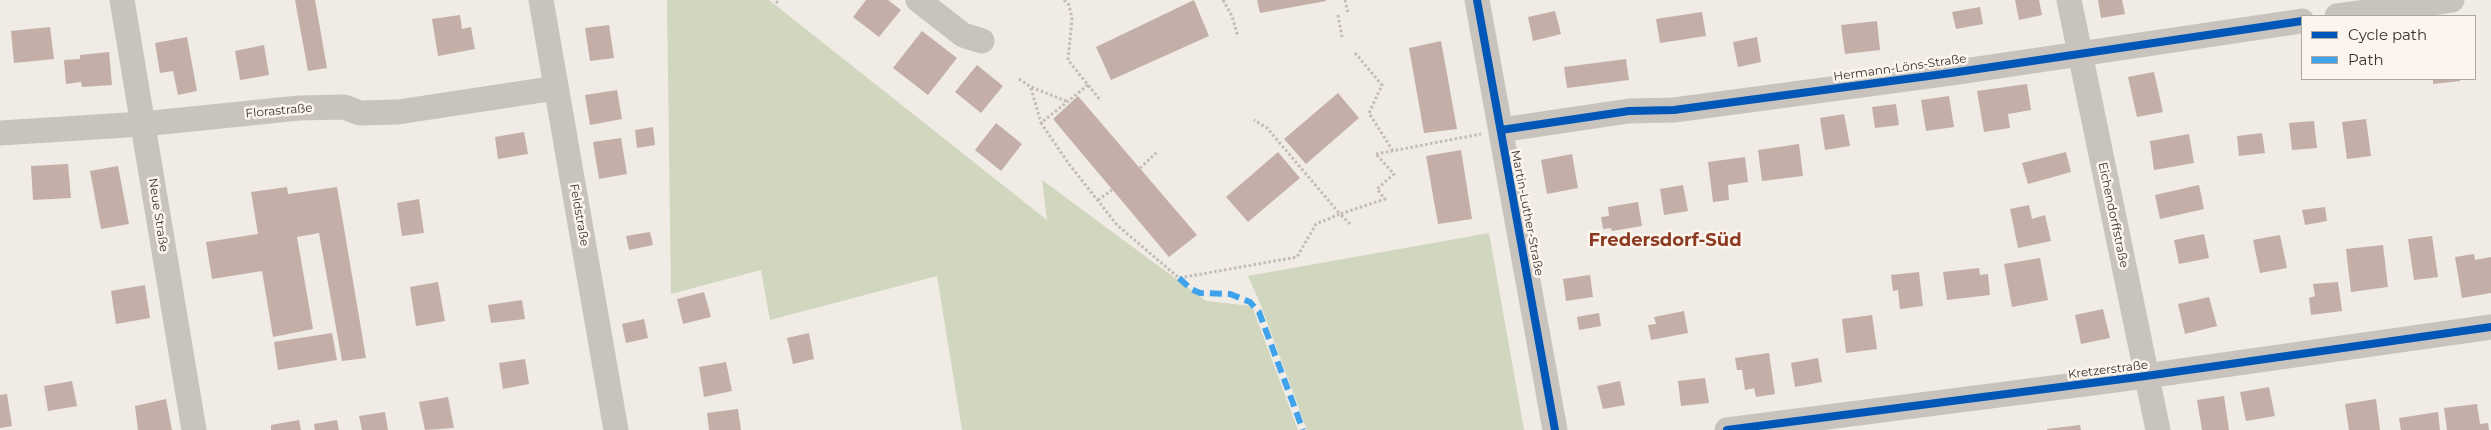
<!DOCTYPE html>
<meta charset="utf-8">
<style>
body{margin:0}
#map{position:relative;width:2491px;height:430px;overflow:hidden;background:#f0ebe5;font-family:Montserrat,sans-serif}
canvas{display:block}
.legend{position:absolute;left:2301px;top:15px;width:175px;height:65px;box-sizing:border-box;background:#fbf5ee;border:1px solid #aea6a0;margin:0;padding:6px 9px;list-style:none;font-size:15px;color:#3b302b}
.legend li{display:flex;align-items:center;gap:10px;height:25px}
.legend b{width:25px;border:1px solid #aea6a0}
</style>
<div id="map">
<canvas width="2491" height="430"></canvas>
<ul class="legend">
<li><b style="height:6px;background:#0057b8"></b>Cycle path</li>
<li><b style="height:6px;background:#3fa3eb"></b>Path</li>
</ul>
</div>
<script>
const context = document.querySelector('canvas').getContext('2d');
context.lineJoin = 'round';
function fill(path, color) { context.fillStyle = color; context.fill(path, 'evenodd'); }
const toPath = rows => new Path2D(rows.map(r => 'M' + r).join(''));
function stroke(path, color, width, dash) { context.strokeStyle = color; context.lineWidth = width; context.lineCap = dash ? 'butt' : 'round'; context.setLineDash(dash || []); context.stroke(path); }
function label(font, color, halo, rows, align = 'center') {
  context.font = font + ' Montserrat,sans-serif'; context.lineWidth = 5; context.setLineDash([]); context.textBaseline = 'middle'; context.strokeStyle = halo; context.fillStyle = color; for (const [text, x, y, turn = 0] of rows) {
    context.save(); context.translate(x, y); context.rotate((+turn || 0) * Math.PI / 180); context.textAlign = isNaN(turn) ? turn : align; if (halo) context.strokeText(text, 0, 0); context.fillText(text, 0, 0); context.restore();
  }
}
fill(toPath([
 [667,0,769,0,1047,220,1042,180,1206,301,1252,306,1298,430,962,430,937,276,770,320,761,270,671,294],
 [1489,233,1524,430,1307,430,1260,303,1248,276]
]), '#d1d6bf');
fill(toPath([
 [295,0,315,0,327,68,308,71],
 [866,0,888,0,901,10,879,37,853,17],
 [1194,0,1209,36,1111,80,1096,47],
 [1257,0,1326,0,1326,1,1260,13],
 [2015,0,2039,0,2042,15,2019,20],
 [2098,0,2122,0,2125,14,2101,18],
 [1980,7,1983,24,1956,29,1952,12],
 [1555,11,1561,34,1533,41,1528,17],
 [1702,12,1706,36,1660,43,1656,19],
 [460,15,462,29,471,27,475,49,438,56,432,19],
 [1877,21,1880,50,1845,54,1841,25],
 [609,25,614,58,590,61,585,28],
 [50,27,54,59,14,63,11,31],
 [922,31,957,58,928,95,893,68],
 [187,37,197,91,178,95,173,71,160,73,155,43],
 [1757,37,1761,62,1738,67,1733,42],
 [1441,41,1457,129,1424,133,1409,48],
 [264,45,269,75,240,80,235,51],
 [109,52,112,85,82,87,81,82,66,84,64,60,80,59,80,55],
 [1626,59,1629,80,1567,88,1564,67],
 [977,65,1003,86,981,113,955,92],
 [2154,72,2163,112,2137,117,2128,77],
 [2433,79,2460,79,2460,81,2433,84],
 [2027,84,2031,110,2008,114,2010,128,1984,132,1977,91],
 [617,90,622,119,590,125,585,95],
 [1338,93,1359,118,1306,164,1284,139],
 [1078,96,1197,235,1169,257,1053,119],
 [1949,96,1954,127,1926,131,1921,100],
 [1896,104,1899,125,1875,128,1872,107],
 [1844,114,1850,146,1825,150,1820,118],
 [2366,119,2371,156,2347,159,2342,122],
 [2314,121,2317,148,2292,150,2289,123],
 [996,123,1022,144,1001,171,975,150],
 [653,127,655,145,637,148,635,130],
 [524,132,528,154,498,159,495,137],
 [2262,133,2265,153,2239,156,2237,136],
 [2189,134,2194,163,2154,170,2150,141],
 [621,138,627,174,599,179,593,142],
 [1799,144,1803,176,1762,181,1758,150],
 [1461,150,1472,219,1438,224,1426,156],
 [1278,152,1300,178,1248,222,1226,197],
 [2066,152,2071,172,2028,184,2022,163],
 [1572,154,1578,188,1547,194,1541,160],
 [1745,157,1748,182,1728,185,1729,200,1713,202,1708,162],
 [68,164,71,198,33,200,31,166],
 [118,166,129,224,101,229,90,171],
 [1683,185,1688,211,1664,215,1660,189],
 [2199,185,2204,209,2160,219,2155,195],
 [287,187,288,194,337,187,366,358,342,361,319,233,297,237,313,329,273,337,262,271,212,279,206,242,258,234,251,192],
 [419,199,424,233,402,236,397,203],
 [1638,202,1642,226,1612,231,1611,228,1603,229,1601,217,1609,216,1608,207],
 [2029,205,2032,219,2045,215,2051,241,2018,248,2010,209],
 [2325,207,2327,221,2305,225,2302,210],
 [650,232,653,245,629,250,626,236],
 [2204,234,2209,258,2179,264,2174,240],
 [2280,235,2287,268,2260,273,2253,240],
 [2432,236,2438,277,2414,280,2408,239],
 [2383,245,2388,287,2351,292,2346,249],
 [2474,254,2475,260,2491,257,2491,293,2462,298,2455,257],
 [2040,258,2048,300,2012,307,2004,264],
 [1979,268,1980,275,1988,274,1990,295,1947,300,1943,272],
 [1919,272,1923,306,1900,309,1898,290,1893,291,1891,275],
 [1590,275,1593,297,1566,301,1563,279],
 [438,282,445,321,416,326,410,287],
 [2338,282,2342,311,2311,315,2309,298,2315,296,2313,284],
 [145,285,150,318,116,324,111,291],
 [704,292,711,317,683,324,677,299],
 [2209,297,2217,326,2185,334,2178,304],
 [522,300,525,319,491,323,488,305],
 [2103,309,2110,338,2081,344,2075,315],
 [1684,311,1688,333,1651,340,1648,325,1656,324,1654,317],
 [1599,313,1601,326,1579,330,1577,317],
 [1872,315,1877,349,1846,353,1842,319],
 [644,319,648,338,626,343,622,324],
 [332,333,337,360,278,370,274,342],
 [809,333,814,359,793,364,787,338],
 [1769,353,1775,394,1756,397,1754,388,1745,390,1742,370,1737,370,1735,358],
 [1818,358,1822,382,1795,387,1791,363],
 [525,359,529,384,503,389,499,363],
 [726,362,732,391,704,397,699,367],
 [1705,378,1709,403,1681,406,1678,381],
 [72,381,77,406,48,411,44,386],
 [1620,381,1625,405,1603,409,1597,386],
 [2269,387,2275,416,2246,421,2240,392],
 [7,394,12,426,0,428,0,395],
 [2224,396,2229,430,2202,430,2197,400],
 [448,397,454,428,425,430,419,402],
 [166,399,172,430,138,430,135,406],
 [2376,399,2380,430,2349,430,2345,404],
 [2477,404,2480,424,2488,423,2489,430,2447,430,2444,408],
 [738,409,741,430,709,430,707,413],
 [385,412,388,430,362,430,359,416],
 [2438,412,2440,430,2401,430,2399,418],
 [299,420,301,430,271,430,271,425],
 [337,420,339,430,315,430,314,424],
 [2080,425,2081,430,2047,430,2047,429]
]), '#c3afa7');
stroke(toPath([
 [1064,0,1069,5,1072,18,1068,60,1101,101],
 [1223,0,1232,16,1238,37],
 [1345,0,1348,13],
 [776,3,779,0],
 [1338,15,1342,37],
 [1355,53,1382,85,1369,113,1393,151],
 [1019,79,1031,87,1066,101],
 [1088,85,1041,123,1069,164,1117,225,1179,278,1297,257,1316,224,1340,214,1267,128,1254,120],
 [1031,88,1041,123],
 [1376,154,1481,134],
 [1140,168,1157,152],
 [1098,200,1112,190],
 [1350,224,1340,214,1385,199,1377,189,1394,174,1376,154]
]), '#c2bbb6', 3, [2.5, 2.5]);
stroke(toPath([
 [122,0,194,430],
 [541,0,616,430],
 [918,0,963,35,982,41],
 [1477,0,1555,430],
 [2069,0,2158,430],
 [2337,16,2452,0],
 [1501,130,1629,111,1674,110,1951,73,2302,21],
 [0,133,143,124,299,108,344,107,360,113,398,112,556,88],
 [1727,430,2146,376,2491,327]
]), '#c9c3be', 25);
stroke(toPath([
 [1179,278,1191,289,1200,293,1230,294,1250,302,1259,312,1303,430]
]), '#3fa3eb', 6, [12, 6]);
stroke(toPath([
 [1477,0,1555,430],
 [1501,130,1629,111,1674,110,1951,73,2302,21],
 [1727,430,2146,376,2491,327]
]), '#0057b8', 8);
label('12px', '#3b302b', '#fbf5ee', [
 ["Hermann-Löns-Straße",1900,68,-8],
 ["Florastraße",279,111,-5],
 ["Martin-Luther-Straße",1527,213,79],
 ["Neue Straße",158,215,81],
 ["Feldstraße",579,215,80],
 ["Eichendorffstraße",2113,215,78],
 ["Kretzerstraße",2108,370,-7]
]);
label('bold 18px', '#8c3b22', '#fbf5ee', [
 ["Fredersdorf-Süd",1665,241]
]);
</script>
